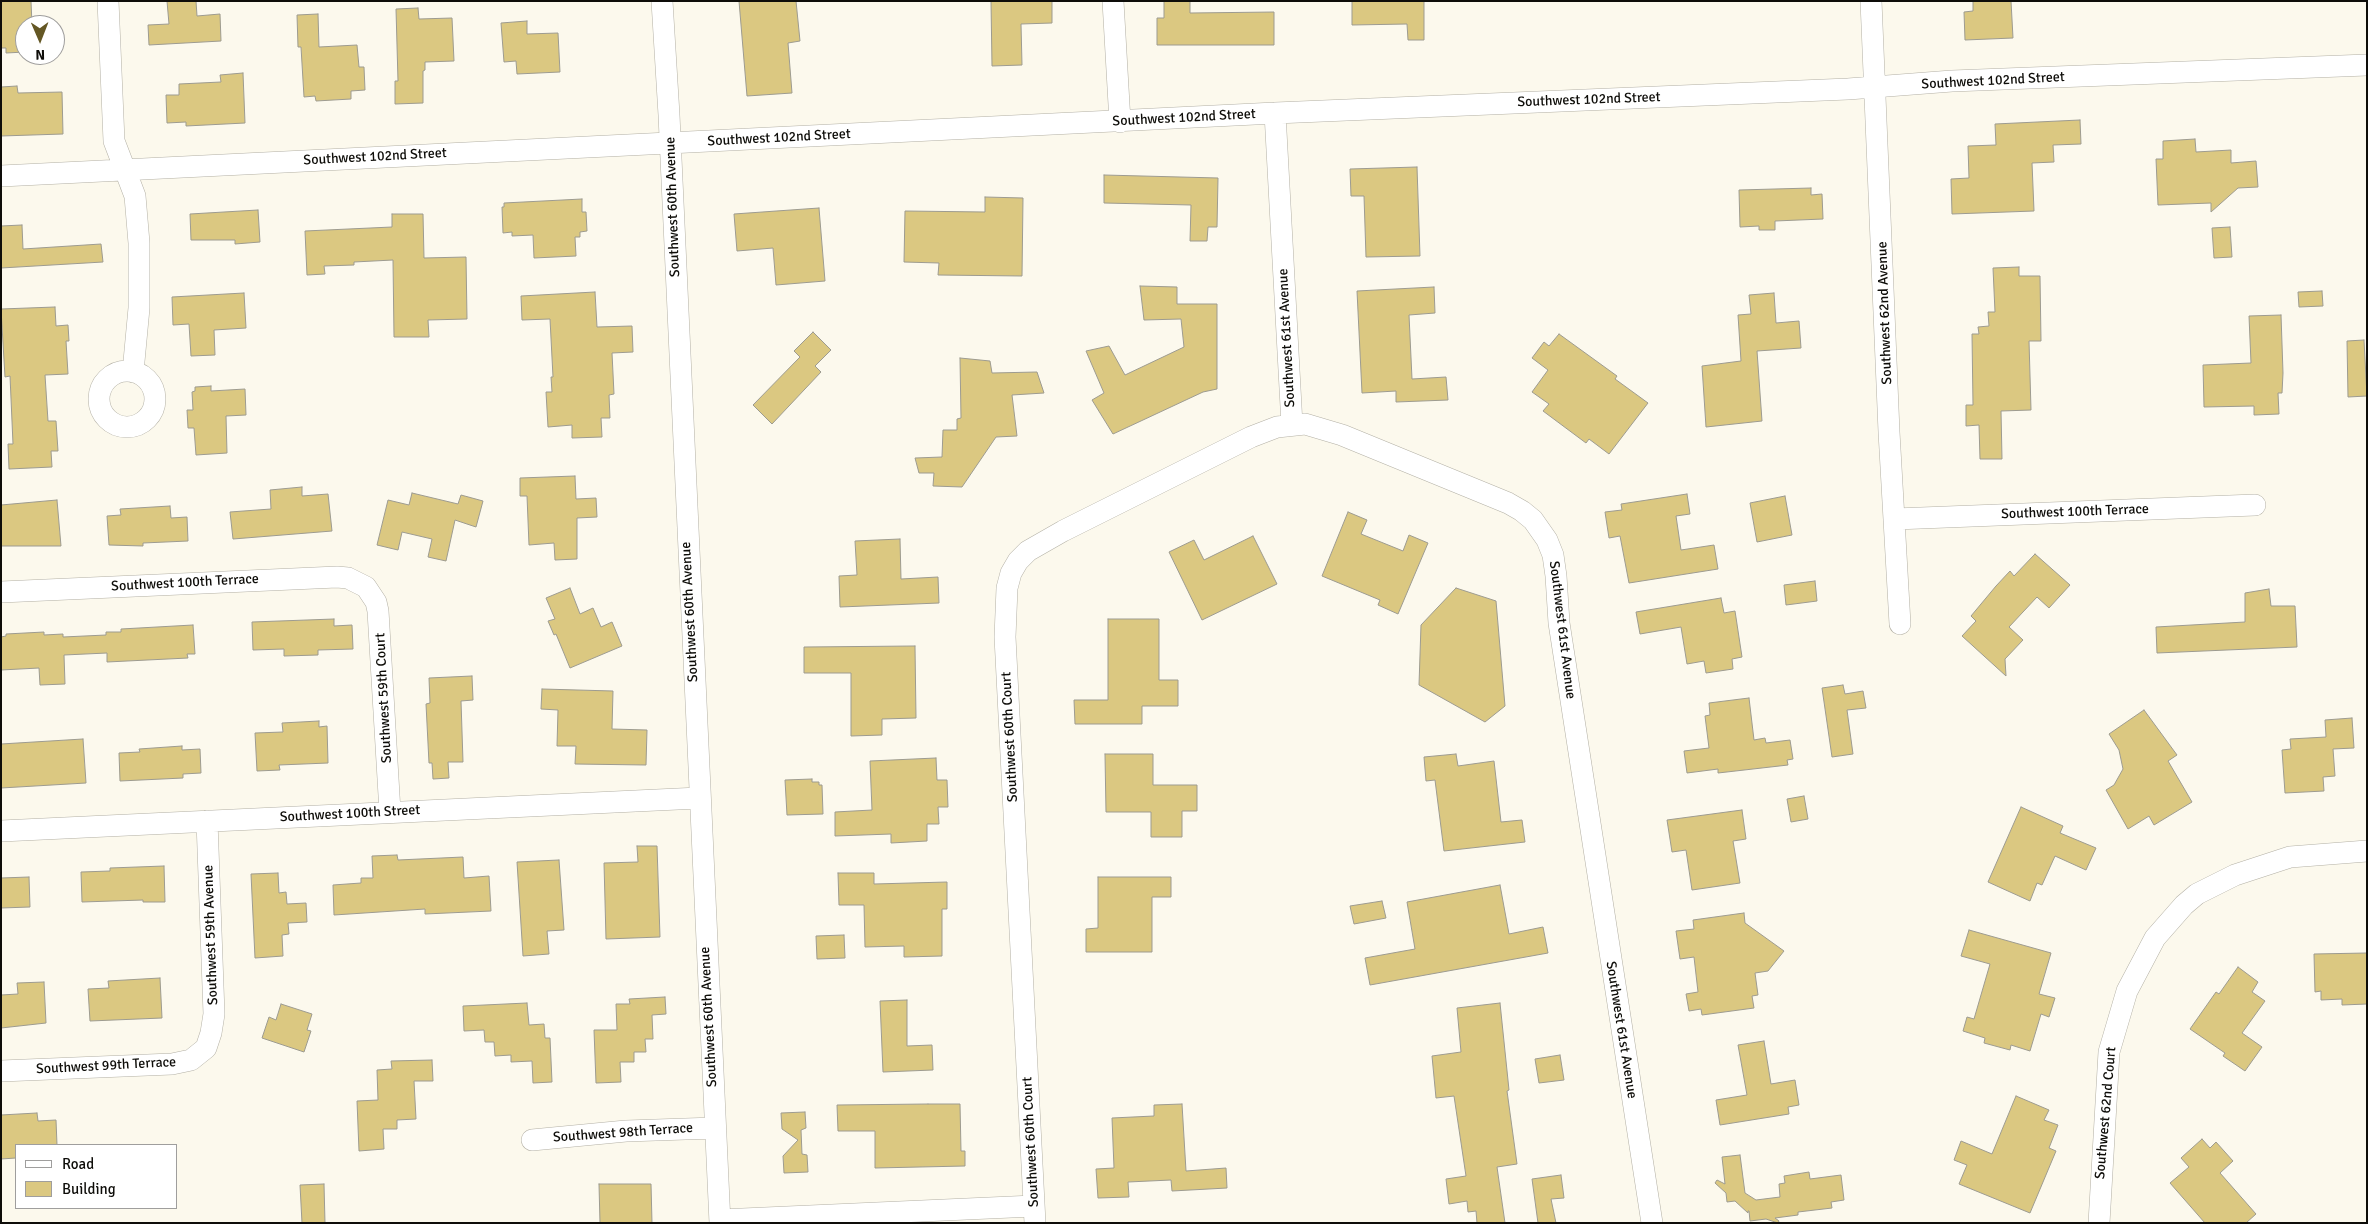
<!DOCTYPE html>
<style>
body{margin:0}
#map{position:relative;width:2368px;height:1224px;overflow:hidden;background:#fcf9ed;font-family:Signika,sans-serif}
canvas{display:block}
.frame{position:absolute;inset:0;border:2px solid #0e0d09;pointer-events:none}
.legend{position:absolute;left:15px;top:1144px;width:162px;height:65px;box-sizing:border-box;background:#fff;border:1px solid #9f9e9d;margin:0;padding:6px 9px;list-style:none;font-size:15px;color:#0e0d09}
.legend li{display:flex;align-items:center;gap:10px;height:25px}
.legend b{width:25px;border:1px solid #9f9e9d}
.north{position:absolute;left:15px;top:15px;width:50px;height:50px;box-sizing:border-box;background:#fff;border:1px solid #9f9e9d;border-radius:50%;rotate:179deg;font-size:14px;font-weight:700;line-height:20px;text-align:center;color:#0e0d09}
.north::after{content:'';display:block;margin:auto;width:18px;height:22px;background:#645724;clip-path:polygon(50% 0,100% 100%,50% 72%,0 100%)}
</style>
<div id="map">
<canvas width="2368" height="1224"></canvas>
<div class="frame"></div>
<ul class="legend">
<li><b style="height:6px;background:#fff"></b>Road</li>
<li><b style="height:14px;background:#dbc881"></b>Building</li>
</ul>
<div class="north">N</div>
</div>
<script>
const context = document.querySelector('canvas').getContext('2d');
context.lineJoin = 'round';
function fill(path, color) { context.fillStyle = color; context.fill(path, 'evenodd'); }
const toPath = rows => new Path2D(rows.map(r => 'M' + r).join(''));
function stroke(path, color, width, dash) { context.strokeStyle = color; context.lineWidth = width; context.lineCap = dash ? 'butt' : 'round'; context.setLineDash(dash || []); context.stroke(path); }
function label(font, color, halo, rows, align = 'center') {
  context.font = font + ' Signika,sans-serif'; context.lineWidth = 4; context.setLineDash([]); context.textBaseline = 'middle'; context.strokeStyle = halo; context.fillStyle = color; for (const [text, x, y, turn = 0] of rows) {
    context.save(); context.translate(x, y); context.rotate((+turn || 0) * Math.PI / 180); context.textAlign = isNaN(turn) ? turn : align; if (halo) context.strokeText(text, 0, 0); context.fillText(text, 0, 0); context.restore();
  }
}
const building = toPath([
 [1,1,31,1,32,25,25,25,25,52,6,53,6,48,1,48,1,1],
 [167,1,196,1,197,16,220,14,221,41,149,45,148,25,169,24,167,1],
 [739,1,796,1,800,41,788,43,792,93,747,96,739,1],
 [991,1,1052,1,1052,23,1021,24,1022,65,992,66,991,1],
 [1164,1,1190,1,1190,13,1274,12,1274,45,1157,45,1157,18,1164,18,1164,1],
 [1352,1,1424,1,1424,40,1408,40,1407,24,1352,25,1352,1],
 [1973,1,2011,1,2013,38,1965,40,1964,12,1973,11,1973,1],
 [418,8,419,19,452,18,454,61,425,62,425,70,423,71,423,103,395,104,395,81,398,81,396,9,418,8],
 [318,14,319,47,357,45,359,67,364,67,365,90,351,91,351,99,316,101,315,96,304,97,301,47,298,47,297,15,318,14],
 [527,21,527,34,558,33,560,72,517,74,516,61,504,62,501,23,527,21],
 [243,73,245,123,186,126,186,122,167,123,166,95,179,95,179,84,221,82,220,75,243,73],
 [17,86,18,93,62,92,63,134,1,136,1,87,17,86],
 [2080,120,2081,144,2053,145,2054,162,2032,163,2034,211,1952,214,1951,179,1969,178,1968,146,1996,145,1995,124,2080,120],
 [2195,139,2196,152,2231,150,2231,163,2256,161,2258,187,2238,188,2211,212,2211,203,2158,205,2156,159,2163,159,2163,141,2195,139],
 [1417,167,1420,256,1366,257,1364,196,1351,196,1350,169,1417,167],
 [1104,175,1218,178,1217,227,1208,227,1207,241,1190,241,1191,205,1104,203,1104,175],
 [1811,188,1811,195,1822,194,1823,219,1775,221,1775,230,1759,230,1759,226,1740,227,1739,190,1811,188],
 [985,197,1023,198,1022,276,938,275,939,263,904,262,905,211,985,212,985,197],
 [582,199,582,212,586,212,587,231,580,232,580,237,575,237,576,256,534,258,533,235,512,236,512,232,503,233,502,207,504,207,504,203,582,199],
 [819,208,825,281,776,285,773,248,737,251,734,214,819,208],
 [258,210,260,242,235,244,235,240,191,240,190,214,258,210],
 [392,214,423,214,424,258,466,257,467,319,428,320,429,337,394,337,393,260,354,262,354,265,324,266,325,274,307,275,305,231,392,227,392,214],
 [22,225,23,249,101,244,103,262,1,268,1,226,22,225],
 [2230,227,2232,257,2214,258,2212,228,2230,227],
 [2019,267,2019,276,2040,276,2041,341,2029,341,2031,410,2001,411,2002,459,1980,459,1979,425,1966,426,1966,405,1973,405,1972,334,1979,334,1978,327,1989,326,1988,312,1995,312,1993,268,2019,267],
 [1140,286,1177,287,1177,304,1217,304,1217,389,1203,392,1113,434,1092,400,1104,393,1086,351,1109,346,1125,375,1184,347,1181,319,1144,320,1140,286],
 [1434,287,1435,313,1409,315,1412,379,1446,377,1448,400,1396,402,1396,391,1362,393,1357,291,1434,287],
 [2322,291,2323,306,2299,307,2298,292,2322,291],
 [595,292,597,327,632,326,633,352,612,353,614,394,609,395,610,418,601,418,602,437,572,438,572,425,548,427,546,392,552,392,551,377,553,377,550,319,522,320,521,296,595,292],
 [244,293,246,328,214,330,215,355,191,356,189,324,173,325,172,297,244,293],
 [1774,293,1776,323,1799,321,1801,348,1757,351,1762,421,1706,427,1702,366,1741,361,1738,315,1751,314,1749,295,1774,293],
 [55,307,56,326,68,325,69,341,66,341,68,374,45,375,48,421,56,421,58,451,51,451,52,467,9,469,8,444,13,444,10,376,5,377,1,309,55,307],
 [2281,315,2283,373,2282,393,2278,393,2279,414,2254,415,2254,406,2204,407,2203,365,2251,363,2249,316,2281,315],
 [813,332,831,350,815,366,821,372,772,424,753,405,800,357,794,351,813,332],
 [1559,334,1617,376,1615,379,1648,403,1609,454,1589,439,1586,443,1543,411,1549,404,1532,392,1548,370,1532,358,1544,342,1549,346,1559,334],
 [2364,340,2367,396,2348,397,2347,341,2364,340],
 [960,358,990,361,992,373,1037,372,1044,393,1012,395,1017,436,996,437,962,487,933,486,934,473,919,473,915,458,942,457,943,430,957,430,957,419,961,418,960,358],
 [211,386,211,391,245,389,246,415,226,416,227,453,196,455,194,428,188,428,187,410,193,410,192,392,195,391,195,387,211,386],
 [575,476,576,499,596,498,597,517,577,518,577,559,555,560,554,543,529,545,527,496,520,496,520,478,575,476],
 [302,487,302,496,328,494,332,531,233,539,230,512,271,509,270,490,302,487],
 [412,493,458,504,461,495,483,501,476,527,455,520,446,561,428,557,432,539,402,532,398,550,377,545,388,500,409,505,412,493],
 [1687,494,1690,514,1676,516,1681,550,1714,545,1718,569,1629,583,1620,536,1609,538,1605,512,1622,510,1621,504,1687,494],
 [1785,496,1792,535,1757,542,1750,503,1785,496],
 [57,500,61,546,1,546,1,505,57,500],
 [170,506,171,518,187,517,188,541,143,543,143,546,109,545,107,516,121,515,120,509,170,506],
 [1348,512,1367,520,1361,534,1403,551,1409,535,1428,543,1398,614,1378,605,1380,600,1322,576,1348,512],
 [1253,536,1277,584,1202,620,1169,552,1194,540,1204,560,1253,536],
 [900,539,901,579,938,577,939,603,840,607,839,576,857,575,855,541,900,539],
 [2035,554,2070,585,2049,608,2037,597,2009,627,2023,640,2005,659,2006,676,1962,636,1976,621,1971,616,1996,586,2010,571,2014,576,2035,554],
 [1815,581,1817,601,1786,605,1784,585,1815,581],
 [570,588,580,614,593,608,601,627,612,622,622,646,570,668,556,634,554,635,548,621,555,619,546,598,570,588],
 [1456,588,1496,601,1505,706,1485,722,1419,685,1421,625,1456,588],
 [2269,589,2271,606,2295,606,2297,647,2157,653,2156,627,2245,622,2245,593,2269,589],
 [1721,598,1724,613,1735,611,1742,657,1732,659,1733,669,1706,673,1704,661,1687,664,1681,627,1640,634,1636,612,1721,598],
 [334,619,334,626,352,625,353,649,318,650,318,655,284,656,284,649,253,650,252,622,334,619],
 [1108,619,1159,619,1159,680,1178,680,1178,706,1142,706,1142,724,1075,724,1074,700,1108,700,1108,619],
 [193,625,195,654,187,654,188,658,107,662,107,653,64,655,65,684,40,685,39,668,1,670,1,637,6,636,6,634,44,632,44,635,63,634,63,637,106,635,106,632,121,632,121,629,193,625],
 [915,646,916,718,882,719,882,735,851,736,851,673,804,673,804,647,915,646],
 [472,676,473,700,461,701,463,762,448,762,449,778,433,779,432,763,429,763,426,704,430,703,429,678,472,676],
 [1843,685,1845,694,1863,691,1866,708,1847,710,1853,754,1832,757,1822,688,1843,685],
 [542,689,613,691,612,729,647,730,646,765,575,764,576,746,557,746,558,710,541,709,542,689],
 [1749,698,1754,740,1765,738,1766,743,1790,740,1793,759,1787,760,1788,765,1718,773,1718,769,1687,773,1684,751,1709,748,1705,716,1710,715,1709,703,1749,698],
 [2144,710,2177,755,2168,761,2192,802,2154,825,2149,816,2128,829,2106,790,2114,785,2123,769,2119,750,2109,734,2144,710],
 [2352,718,2354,748,2333,749,2335,776,2323,777,2324,791,2285,793,2282,750,2291,749,2290,739,2326,737,2325,720,2352,718],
 [319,721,319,727,327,726,328,763,279,765,280,770,257,771,255,733,283,732,282,723,319,721],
 [83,739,86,783,1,788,1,744,83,739],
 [182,746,182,750,200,749,201,773,183,774,183,778,120,781,119,753,140,752,139,749,182,746],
 [1105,754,1153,754,1153,785,1197,785,1197,811,1182,811,1182,837,1151,837,1151,812,1106,812,1105,754],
 [1456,754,1458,766,1494,761,1501,822,1522,820,1525,842,1444,851,1435,780,1426,781,1424,757,1456,754],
 [936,758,937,780,947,780,948,807,938,807,939,824,927,824,927,841,891,843,891,834,835,836,835,812,872,810,870,761,936,758],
 [812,779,812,782,819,782,819,785,822,785,823,814,787,815,785,780,812,779],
 [1804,796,1808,819,1791,822,1787,799,1804,796],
 [2021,807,2063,826,2060,833,2096,848,2086,870,2055,856,2042,885,2037,883,2030,901,1988,882,2021,807],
 [1742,810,1746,839,1733,841,1740,883,1692,890,1686,850,1672,852,1667,820,1742,810],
 [637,846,657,846,660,937,606,939,604,863,638,862,637,846],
 [397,855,398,860,463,857,464,878,489,876,491,911,425,914,425,909,334,915,333,885,361,883,361,878,373,878,372,856,397,855],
 [559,860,564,930,547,931,549,954,523,956,517,862,559,860],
 [164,866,165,902,143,902,143,900,82,902,81,872,110,871,110,868,164,866],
 [278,873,279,893,286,892,287,904,306,903,307,922,288,923,289,934,282,935,283,956,255,958,251,874,278,873],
 [838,873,874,873,874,884,947,882,947,909,942,909,942,956,904,957,904,946,865,947,864,905,839,905,838,873],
 [29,877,30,907,1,908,1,878,29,877],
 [1098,877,1171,877,1171,897,1152,897,1152,952,1086,952,1086,929,1098,928,1098,877],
 [1500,885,1509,934,1543,927,1548,953,1370,985,1365,958,1415,949,1407,902,1500,885],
 [1382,901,1386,918,1354,924,1350,906,1382,901],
 [1744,913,1745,923,1784,951,1768,971,1755,973,1758,995,1752,996,1754,1008,1702,1015,1701,1009,1689,1011,1686,994,1698,992,1694,957,1680,959,1676,931,1694,929,1693,920,1744,913],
 [1969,930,2051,953,2039,994,2055,998,2049,1017,2041,1014,2030,1051,2011,1045,2010,1050,1984,1043,1985,1038,1963,1031,1967,1017,1974,1019,1990,964,1961,956,1969,930],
 [844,935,845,958,817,959,816,936,844,935],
 [2367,953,2367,1004,2342,1005,2342,999,2321,1000,2321,991,2315,992,2314,954,2367,953],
 [2238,967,2258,982,2252,992,2265,1001,2242,1033,2262,1047,2245,1071,2223,1056,2225,1053,2190,1029,2216,992,2219,994,2238,967],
 [160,978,162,1018,90,1021,88,989,109,988,108,981,160,978],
 [44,982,46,1023,1,1028,1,995,18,994,17,983,44,982],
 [665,997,666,1014,652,1015,653,1039,645,1039,646,1052,634,1052,634,1062,620,1062,621,1082,596,1083,594,1030,617,1030,616,1004,630,1004,629,999,665,997],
 [907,1000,907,1046,932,1045,933,1070,883,1072,880,1001,907,1000],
 [527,1003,529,1025,544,1024,545,1038,550,1038,552,1082,533,1083,532,1061,511,1062,511,1055,495,1056,494,1042,485,1042,484,1030,464,1031,463,1006,527,1003],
 [1500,1003,1509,1090,1507,1091,1517,1164,1497,1167,1505,1223,1477,1223,1476,1211,1468,1212,1467,1201,1449,1204,1446,1179,1466,1176,1454,1096,1436,1098,1432,1056,1461,1052,1457,1008,1500,1003],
 [281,1004,312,1014,307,1030,311,1031,304,1052,262,1038,269,1017,276,1020,281,1004],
 [1764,1041,1771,1084,1795,1080,1799,1105,1788,1107,1789,1114,1720,1125,1716,1100,1747,1095,1738,1045,1764,1041],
 [1560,1055,1564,1080,1539,1083,1535,1059,1560,1055],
 [432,1060,433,1081,414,1081,416,1119,397,1120,397,1129,383,1129,384,1149,359,1151,357,1101,378,1100,377,1070,392,1069,391,1061,432,1060],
 [2016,1096,2049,1110,2044,1120,2058,1125,2049,1148,2056,1151,2030,1213,1959,1184,1967,1165,1954,1160,1961,1141,1992,1154,2016,1096],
 [928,1104,960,1104,961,1151,965,1151,965,1166,875,1168,875,1131,838,1131,837,1105,928,1104],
 [1182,1104,1186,1171,1226,1168,1227,1188,1172,1191,1171,1180,1128,1182,1129,1197,1098,1198,1096,1169,1114,1168,1112,1118,1154,1116,1154,1105,1182,1104],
 [805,1112,806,1128,801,1130,802,1154,807,1155,808,1172,784,1173,783,1156,798,1140,782,1129,781,1113,805,1112],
 [37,1113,38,1121,56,1120,57,1145,16,1145,16,1158,1,1159,1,1115,37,1113],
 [2202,1139,2210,1148,2216,1142,2233,1161,2220,1173,2256,1214,2246,1223,2205,1223,2170,1183,2189,1167,2181,1158,2202,1139],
 [1740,1155,1745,1193,1756,1200,1780,1197,1779,1184,1785,1183,1784,1176,1809,1172,1810,1179,1841,1175,1844,1200,1831,1202,1832,1208,1798,1212,1798,1215,1775,1218,1779,1221,1778,1223,1766,1219,1750,1221,1749,1211,1748,1211,1748,1213,1735,1201,1727,1202,1726,1193,1715,1183,1717,1180,1725,1184,1722,1157,1740,1155],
 [1561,1175,1564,1198,1551,1199,1556,1223,1538,1223,1532,1179,1561,1175],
 [324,1184,325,1223,302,1223,300,1185,324,1184],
 [599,1184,651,1184,652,1223,600,1223,599,1184]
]);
fill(building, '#dbc881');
stroke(building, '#9d9b90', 1);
const minor = toPath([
 [108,1,114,141,135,196,139,243,139,308,133,372],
 [662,1,669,115,720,1223],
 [1113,1,1120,122],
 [1871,1,1889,432,1900,624],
 [1275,113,1292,425],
 [1,176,1275,113,1848,89,1952,81,2367,65],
 '99 399a28 28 0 1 1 56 0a28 28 0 1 1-56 0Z',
 [1895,519,2255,505],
 [1,592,337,577,348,578,366,587,376,602,378,611,390,812],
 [1,831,699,798],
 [1,1071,172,1064,191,1060,206,1048,211,1033,214,1014,207,821],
 [532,1140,626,1131,715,1128],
 [720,1220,1034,1206],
 [1035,1223,1005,637,1007,588,1011,573,1018,561,1028,551,1063,531,1251,437,1277,427,1305,424,1342,435,1508,503,1522,511,1533,520,1547,540,1553,555,1556,576,1559,623,1652,1223],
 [2099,1223,2109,1052,2127,991,2155,938,2184,905,2197,894,2235,875,2290,857,2367,851]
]);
stroke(minor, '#b3b0a5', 22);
stroke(minor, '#fff', 21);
label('14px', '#0e0d09', '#fff', [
 ["Southwest 102nd Street",1993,81,-3],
 ["Southwest 102nd Street",1589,100,-2],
 ["Southwest 102nd Street",1184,118,-3],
 ["Southwest 102nd Street",779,138,-3],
 ["Southwest 102nd Street",375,157,-3],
 ["Southwest 60th Avenue",673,207,-92],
 ["Southwest 62nd Avenue",1885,313,-92],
 ["Southwest 61st Avenue",1287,338,-93],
 ["Southwest 100th Terrace",2075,512,-2],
 ["Southwest 100th Terrace",185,583,-3],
 ["Southwest 60th Avenue",690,612,-93],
 ["Southwest 61st Avenue",1562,630,83],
 ["Southwest 59th Court",384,698,-93],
 ["Southwest 60th Court",1010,737,-93],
 ["Southwest 100th Street",350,814,-3],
 ["Southwest 59th Avenue",211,935,-92],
 ["Southwest 60th Avenue",709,1017,-93],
 ["Southwest 61st Avenue",1621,1030,81],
 ["Southwest 99th Terrace",106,1066,-3],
 ["Southwest 62nd Court",2106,1113,-85],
 ["Southwest 98th Terrace",623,1133,-4],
 ["Southwest 60th Court",1031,1142,-93]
]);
</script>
